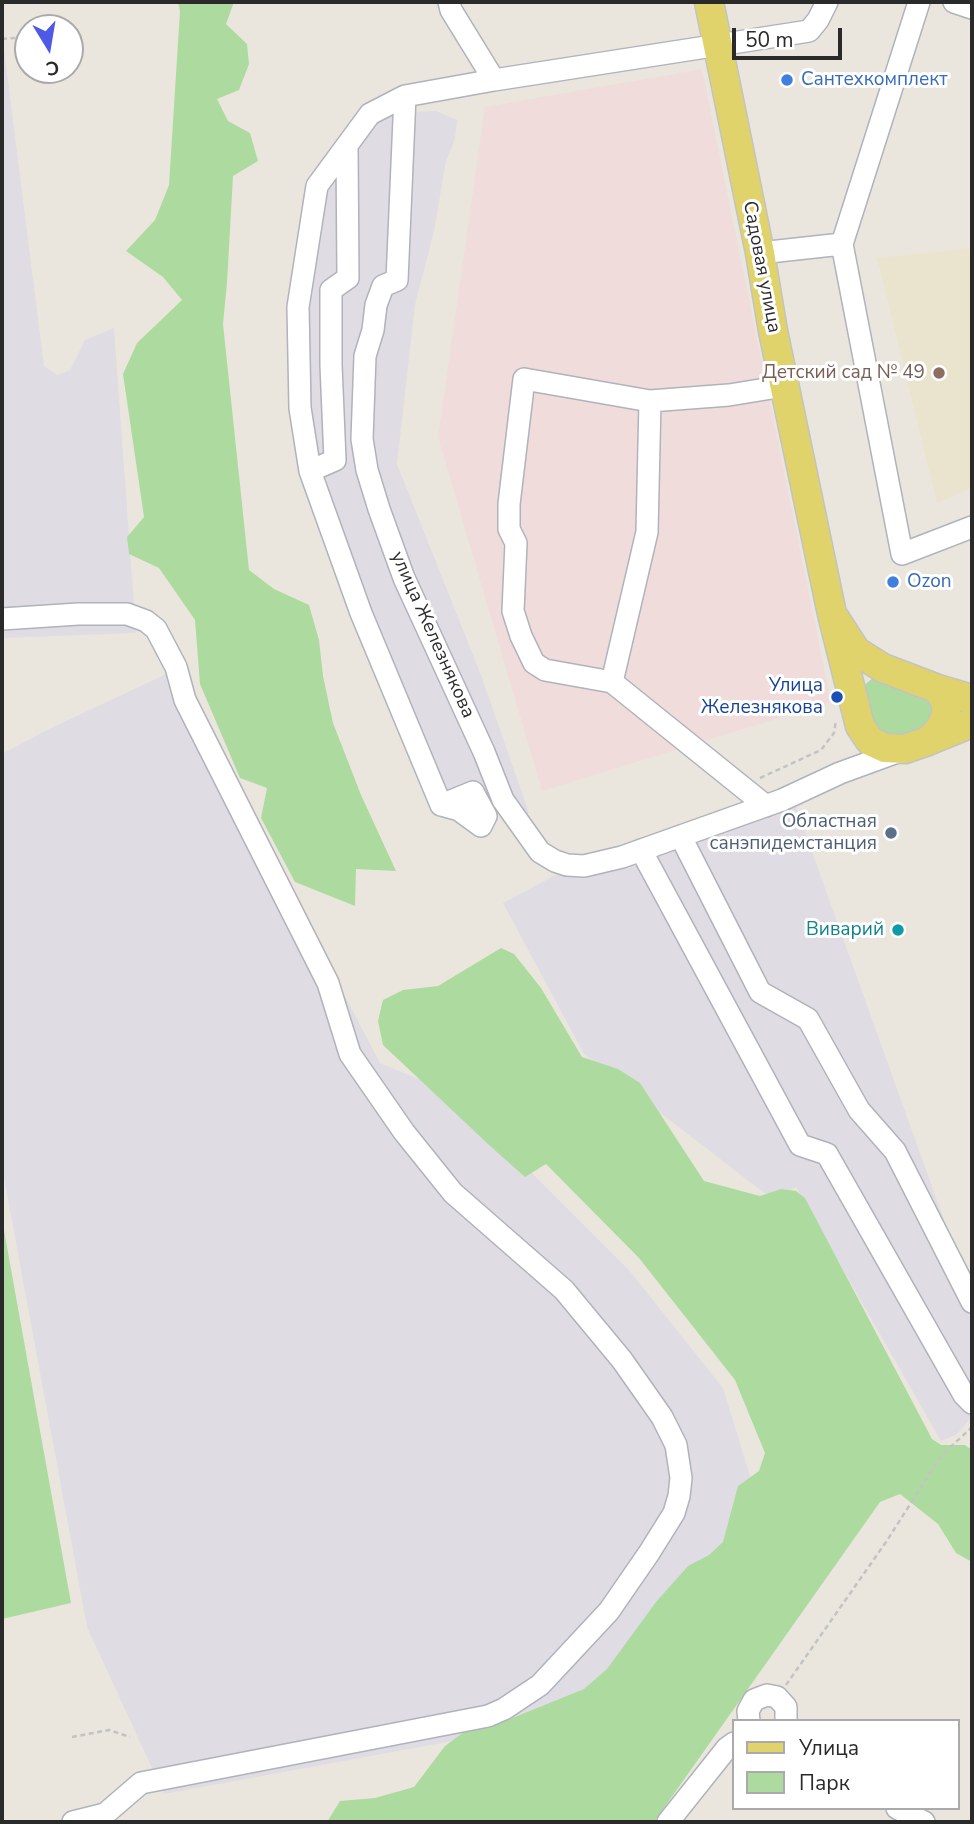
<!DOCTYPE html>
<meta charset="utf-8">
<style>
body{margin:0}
#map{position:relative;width:974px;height:1824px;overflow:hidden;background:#eae6dd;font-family:"Nunito Sans",sans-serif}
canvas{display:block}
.frame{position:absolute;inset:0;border:4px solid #2a2a2a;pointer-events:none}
.legend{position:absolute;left:732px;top:1719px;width:228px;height:91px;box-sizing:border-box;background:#fff;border:2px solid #aaa;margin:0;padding:9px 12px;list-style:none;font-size:21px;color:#2a2a2a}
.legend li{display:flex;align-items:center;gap:14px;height:35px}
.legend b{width:35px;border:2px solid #aaa}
.north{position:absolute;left:14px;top:14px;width:70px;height:70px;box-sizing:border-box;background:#fff;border:2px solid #aaa;border-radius:50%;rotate:169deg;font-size:19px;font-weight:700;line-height:28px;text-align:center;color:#2a2a2a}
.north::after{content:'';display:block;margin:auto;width:24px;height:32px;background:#4e59e6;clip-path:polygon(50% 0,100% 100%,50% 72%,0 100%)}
.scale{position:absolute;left:732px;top:28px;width:110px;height:32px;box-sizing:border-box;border:4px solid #2a2a2a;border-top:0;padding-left:9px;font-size:21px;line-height:24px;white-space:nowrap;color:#2a2a2a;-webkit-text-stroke:5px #fff;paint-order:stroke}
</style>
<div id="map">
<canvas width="974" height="1824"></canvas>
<div class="frame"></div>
<ul class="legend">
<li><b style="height:9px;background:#e1d36b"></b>Улица</li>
<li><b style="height:19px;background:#addb9f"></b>Парк</li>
</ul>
<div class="north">С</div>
<div class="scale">50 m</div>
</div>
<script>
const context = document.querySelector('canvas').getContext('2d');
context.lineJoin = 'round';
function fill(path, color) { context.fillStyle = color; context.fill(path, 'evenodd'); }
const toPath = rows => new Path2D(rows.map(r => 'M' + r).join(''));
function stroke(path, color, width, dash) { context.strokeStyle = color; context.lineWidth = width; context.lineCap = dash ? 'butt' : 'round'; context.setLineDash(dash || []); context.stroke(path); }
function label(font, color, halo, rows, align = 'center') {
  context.font = font + ' "Nunito Sans",sans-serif'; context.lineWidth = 6; context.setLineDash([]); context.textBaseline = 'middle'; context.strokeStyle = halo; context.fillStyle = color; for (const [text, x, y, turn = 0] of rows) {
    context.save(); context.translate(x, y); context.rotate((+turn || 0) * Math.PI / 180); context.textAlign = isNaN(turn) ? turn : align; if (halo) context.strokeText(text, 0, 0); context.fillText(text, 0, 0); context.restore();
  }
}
fill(toPath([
 [2,33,44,366,57,375,70,370,85,340,114,328,136,633,2,638],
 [382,102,412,112,436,111,457,120,455,139,446,161,434,231,415,305,397,464,481,675,529,813,472,815,437,803,293,405,288,303,304,191,354,131],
 [175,670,380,1063,452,1093,629,1270,723,1388,751,1479,728,1558,606,1692,507,1731,164,1794,87,1627,2,1167,2,754,51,728],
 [796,807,963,1273,972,1286,972,1417,956,1435,941,1441,796,1187,772,1199,584,1054,503,903,561,872,628,868]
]), '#dfdde3');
fill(toPath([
 [972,248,972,488,937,503,877,258]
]), '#eae4ce');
fill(toPath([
 [702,69,831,702,542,791,438,437,485,107]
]), '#f0dddb');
fill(toPath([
 [178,2,234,2,226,24,247,44,249,64,239,90,217,99,228,121,250,133,258,161,233,176,227,283,223,324,249,570,274,589,309,605,319,640,323,676,333,723,361,795,396,871,356,869,355,906,295,882,261,818,267,788,240,778,200,684,195,620,159,568,129,554,127,537,144,517,123,374,137,343,182,300,163,277,126,251,155,220,169,185,180,11],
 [874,677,932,696,933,724,904,741,876,734,862,687],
 [501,948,514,954,541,988,582,1057,618,1069,640,1083,704,1181,760,1196,781,1189,796,1191,805,1198,932,1439,941,1445,965,1445,972,1450,972,1562,956,1553,938,1524,900,1494,880,1502,654,1822,327,1822,340,1801,375,1798,414,1787,445,1746,464,1732,510,1719,584,1689,607,1669,656,1602,688,1566,709,1555,723,1542,738,1486,759,1471,765,1453,735,1380,639,1258,546,1164,525,1177,488,1144,383,1045,378,1021,383,1000,403,990,438,986],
 [2,1219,71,1603,2,1619]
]), '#addb9f');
const minor = toPath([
 [449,2,451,10,494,80,809,31,818,20,827,2],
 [919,2,842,244,902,554,972,527],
 [954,2,972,8],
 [405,96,397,280,383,286,376,305,373,330,365,356,362,439,367,470,379,509,404,578,484,752,503,800,540,852,555,861,567,865,584,866,622,857,782,800,840,773,903,750],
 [760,253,842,244],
 [650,401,647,532,612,682,766,806],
 [310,471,335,460,331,365,331,290,348,278,347,147],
 [2,619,78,614,127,614,146,621,156,629,176,667,185,700,328,983,350,1054,404,1132,453,1193,564,1290,622,1360,662,1417,676,1445,681,1478,679,1496,674,1513,649,1553,609,1611,540,1685,504,1709,488,1716,141,1783,105,1814,73,1822],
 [612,682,545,670,534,663,521,636,513,611,516,543,509,529,509,504,524,379,650,401,729,395,784,386],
 [441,805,459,810,481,826,486,816,473,792,441,805,361,613,310,471,300,408,298,307,317,186,370,114,405,96,494,80],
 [681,837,760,992,808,1019,859,1110,895,1151,972,1302],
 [641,850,800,1145,827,1154,964,1395,972,1403],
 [749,1721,748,1711,754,1700,767,1695,777,1697,786,1707,786,1721],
 [897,1808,924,1822],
 [668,1822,727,1748,734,1743]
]);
const major = toPath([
 [709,2,760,253,773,331,832,614,860,726,870,741,885,748,905,749,928,741,940,729,946,716,946,703,938,689,883,668,856,651,832,614],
 [938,689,972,699],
 [928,741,972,723]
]);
stroke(minor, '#b0b2bc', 24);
stroke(major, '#c3c3c3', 31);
stroke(toPath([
 [2,39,28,37],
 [760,778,821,750,834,733,836,720],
 [786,1685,886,1542,941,1456,972,1427],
 [72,1737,109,1730,130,1737]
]), '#c3c3c3', 2.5, [5, 3.5]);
stroke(minor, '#fff', 21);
stroke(major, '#e1d36b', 28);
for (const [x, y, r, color] of [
 [787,80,7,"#3f7fe0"],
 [939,373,7,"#8d6e63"],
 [893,582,7,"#3f7fe0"],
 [837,697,7,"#1a4fb4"],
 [891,833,7,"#5c6f8a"],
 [898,930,7,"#0f9aa8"]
]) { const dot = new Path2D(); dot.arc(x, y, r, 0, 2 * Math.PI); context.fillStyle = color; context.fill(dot); stroke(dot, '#fff', 2.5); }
label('19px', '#366cbe', '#fff', [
 ["Сантехкомплект",801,80],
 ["Ozon",907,582]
], 'left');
label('19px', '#2a2a2a', '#fff', [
 ["Садовая улица",761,267,79],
 ["улица Железнякова",432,635,66]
]);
label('19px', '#785e54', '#fff', [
 ["Детский сад № 49",925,373]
], 'right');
label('19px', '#164399', '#fff', [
 ["Улица",823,686],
 ["Железнякова",823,708]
], 'right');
label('19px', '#4e5e75', '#fff', [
 ["Областная",877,822],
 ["санэпидемстанция",877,844]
], 'right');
label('19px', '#0d838f', '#fff', [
 ["Виварий",884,930]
], 'right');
</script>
